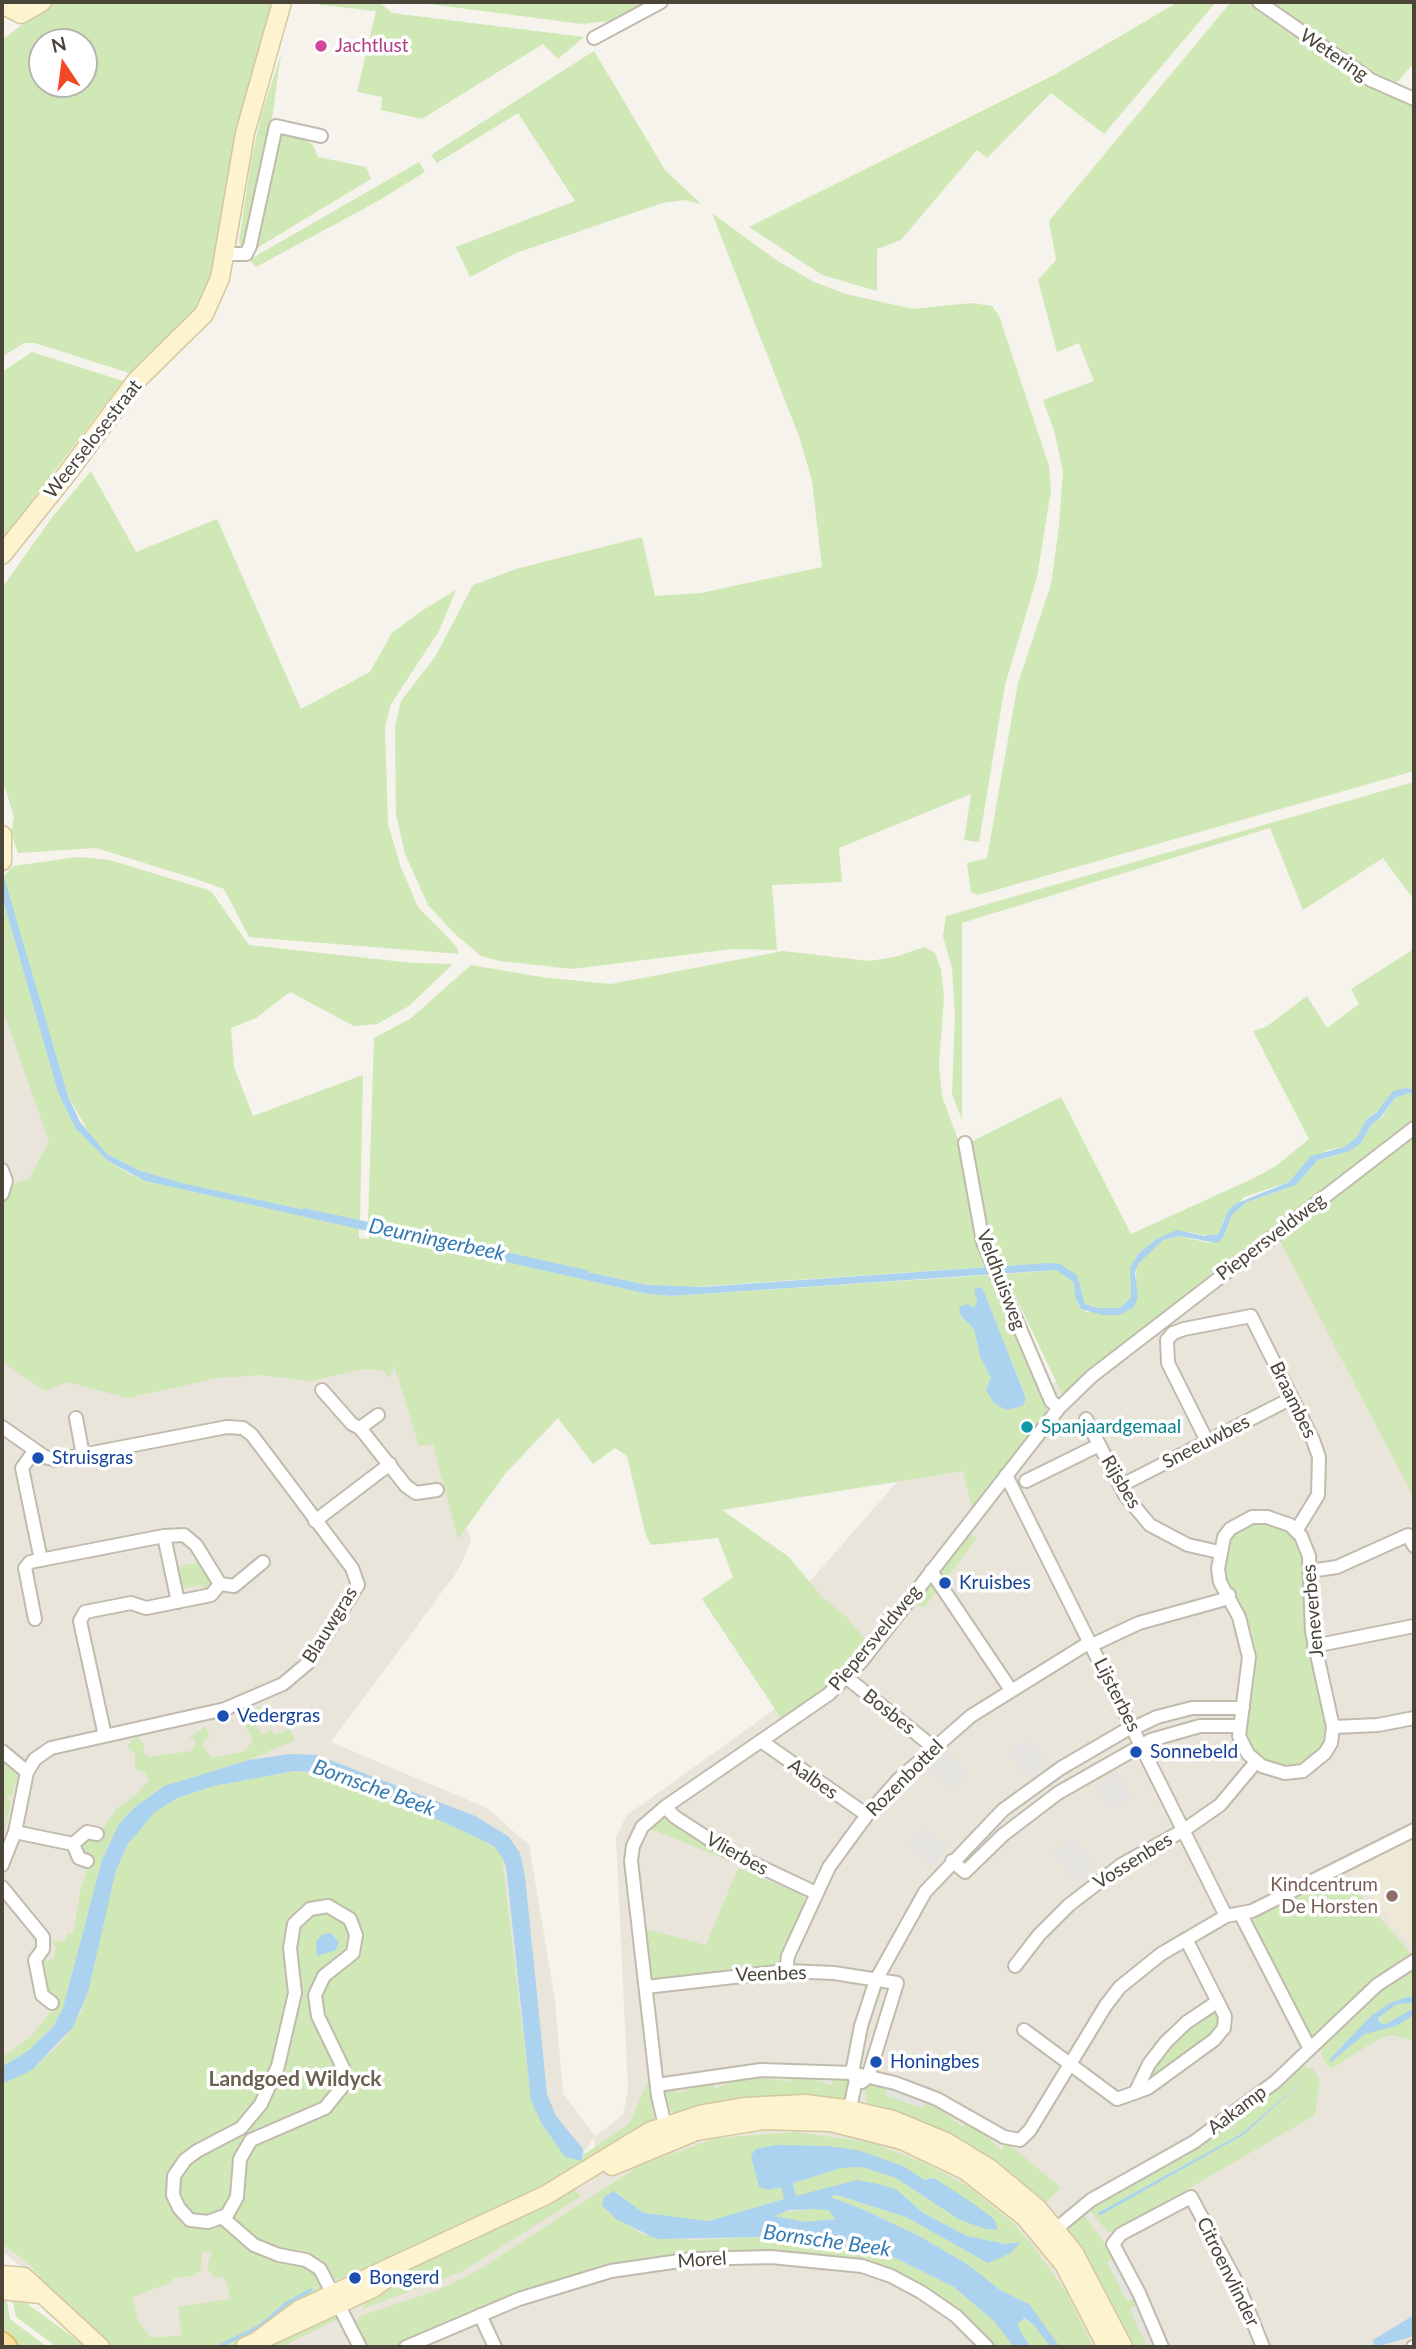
<!DOCTYPE html>
<style>
body{margin:0}
#map{position:relative;width:1416px;height:2349px;overflow:hidden;background:#f5f3ec;font-family:Lato,sans-serif}
canvas{display:block}
.frame{position:absolute;inset:0;border:4px solid #4a4439;pointer-events:none}
.north{position:absolute;left:28px;top:28px;width:70px;height:70px;box-sizing:border-box;background:#fff;border:2px solid #b7b4b0;border-radius:50%;rotate:347deg;font-size:19px;font-weight:700;line-height:28px;text-align:center;color:#4a4439}
.north::after{content:'';display:block;margin:auto;width:24px;height:32px;background:#f34825;clip-path:polygon(50% 0,100% 100%,50% 72%,0 100%)}
</style>
<div id="map">
<canvas width="1416" height="2349"></canvas>
<div class="frame"></div>
<div class="north">N</div>
</div>
<script>
const context = document.querySelector('canvas').getContext('2d');
context.lineJoin = 'round';
function fill(path, color) { context.fillStyle = color; context.fill(path, 'evenodd'); }
const toPath = rows => new Path2D(rows.map(r => 'M' + r).join(''));
function stroke(path, color, width, dash) { context.strokeStyle = color; context.lineWidth = width; context.lineCap = dash ? 'butt' : 'round'; context.setLineDash(dash || []); context.stroke(path); }
function label(font, color, halo, rows, align = 'center') {
  context.font = font + ' Lato,sans-serif'; context.lineWidth = 7; context.setLineDash([]); context.textBaseline = 'middle'; context.strokeStyle = halo; context.fillStyle = color; for (const [text, x, y, turn = 0] of rows) {
    context.save(); context.translate(x, y); context.rotate((+turn || 0) * Math.PI / 180); context.textAlign = isNaN(turn) ? turn : align; if (halo) context.strokeText(text, 0, 0); context.fillText(text, 0, 0); context.restore();
  }
}
fill(toPath([
 [2,971,64,1134,397,1349,471,1540,459,1569,331,1742,487,1808,529,1845,555,2000,563,2094,595,2136,623,2115,628,2090,616,1838,626,1816,786,1701,769,1628,911,1466,961,1456,1067,1373,1274,1193,1414,1457,1414,2347,255,2347,595,2177,594,2137,570,2175,229,2347,118,2347,2,2251]
]), '#e9e5da');
fill(toPath([
 [1414,1837,1414,1948,1349,1871]
]), '#eee8d6');
fill(toPath([
 [52,2,277,2,247,91,237,134,211,279,198,309,173,336,129,373,35,343,24,343,2,357,2,40],
 [42,42,84,42,84,84,42,84],
 [297,2,379,2,392,13,584,37,558,59,543,44,422,119,381,110,382,97,357,92,376,11],
 [414,2,652,2,617,20,582,24],
 [1178,2,1216,2,1104,134,1051,93,987,158,977,150,901,240,877,249,877,291,822,275,749,227,1054,75],
 [1231,2,1248,2,1356,79,1379,92,1414,105,1414,771,978,895,971,892,967,863,987,858,1018,683,1051,584,1059,526,1063,471,1054,430,1043,400,1094,381,1079,343,1057,352,1038,280,1056,260,1049,221],
 [1265,2,1414,2,1414,63,1395,85,1380,79],
 [594,51,665,170,701,204,684,200,662,203,516,253,470,277,456,247,575,201,518,113,437,163,431,155],
 [281,54,270,133,247,241,242,249,239,241,251,161,261,116],
 [279,134,301,137,313,145,318,157,366,167,371,179,252,251],
 [419,162,425,172,378,201,256,267,249,260],
 [712,213,776,260,814,282,846,294,913,309,972,303,992,306,999,316,1049,466,1051,490,1037,577,1005,685,979,842,964,840,971,794,839,848,842,882,772,885,777,950,732,949,572,969,500,961,481,956,454,933,428,905,405,854,396,814,395,727,401,701,435,657,473,585,516,569,642,537,655,596,701,593,822,567,812,481,800,439],
 [32,352,123,381,2,540,2,372],
 [91,471,136,552,217,519,301,709,370,672,392,633,423,610,456,590,439,631,391,704,385,727,388,824,400,865,418,907,456,946,459,954,249,937,224,889,196,879,96,848,18,853,11,833,14,817,2,778,2,588,53,516],
 [1414,782,1414,900,1383,858,1303,910,1270,828,962,923,962,1120,952,1094,955,1014,952,968,943,936,946,916],
 [78,857,110,860,211,891,249,945,413,963,453,964,409,1006,377,1024,354,1026,290,992,256,1018,231,1028,234,1067,253,1116,363,1075,360,1222,182,1183,138,1170,107,1154,94,1142,68,1096,3,877,13,866],
 [2,896,58,1093,76,1129,108,1161,128,1173,145,1181,359,1229,359,1238,369,1239,368,1231,648,1294,671,1296,992,1275,1048,1404,1046,1414,972,1508,963,1471,722,1510,789,1557,822,1597,844,1614,868,1643,832,1683,783,1721,702,1599,733,1577,718,1538,651,1545,646,1536,627,1456,615,1448,593,1464,558,1418,505,1474,458,1539,433,1444,419,1446,394,1365,390,1378,382,1370,364,1369,310,1381,261,1375,218,1378,128,1398,67,1382,45,1391,2,1362,2,1199,7,1197,13,1184,29,1179,49,1142,2,1007],
 [981,1287,1026,1397,1024,1406,991,1378,980,1357,974,1329,961,1316,967,1304,974,1309],
 [924,947,935,953,941,969,944,997,939,1064,942,1096,959,1142,988,1267,676,1288,647,1285,368,1223,374,1038,410,1019,471,965,541,977,611,984,783,951,869,961,895,957],
 [1414,949,1414,1089,1406,1088,1366,1120,1356,1138,1344,1147,1327,1150,1289,1182,1244,1197,1224,1219,1218,1234,1213,1237,1188,1232,1156,1239,1138,1254,1130,1267,1131,1297,1120,1308,1097,1308,1085,1304,1080,1286,1060,1264,1001,1266,988,1236,978,1171,969,1143,1061,1097,1131,1234,1252,1179,1276,1166,1309,1139,1253,1031,1266,1027,1307,996,1327,1028,1359,1004,1351,989],
 [1409,1093,1414,1095,1414,1119,1221,1266,1062,1394,1005,1274,1057,1270,1067,1275,1074,1282,1078,1305,1086,1312,1134,1307,1137,1264,1163,1240,1179,1236,1209,1243,1223,1238,1232,1215,1247,1202,1296,1185,1318,1160,1341,1154,1361,1143,1371,1125,1381,1118,1395,1098],
 [1414,1132,1414,1498,1278,1237],
 [1266,1521,1281,1525,1297,1538,1304,1555,1329,1728,1318,1754,1306,1764,1292,1767,1274,1766,1257,1755,1247,1740,1246,1720,1254,1686,1256,1656,1252,1631,1222,1572,1223,1552,1234,1534,1254,1523],
 [967,1532,977,1538,924,1608,912,1602],
 [200,1562,212,1586,203,1593,202,1585,184,1588,178,1585,175,1567],
 [259,1706,266,1717,255,1723,262,1734,271,1730,276,1735,289,1729,295,1740,249,1760,164,1786,134,1808,119,1824,102,1860,63,2008,53,2026,29,2050,2,2067,2,2058,31,2036,54,2008,45,1993,39,1959,47,1961,54,1958,56,1947,50,1940,65,1942,67,1933,73,1934,81,1888,91,1858,82,1854,79,1845,86,1837,100,1833,117,1808,136,1795,149,1780,144,1772,135,1769,135,1754,127,1746,137,1736,144,1744,143,1753,149,1757,191,1751,196,1744,194,1739,189,1738,206,1726,210,1737,203,1740,203,1746,212,1758,245,1751,253,1740,240,1716],
 [2,1757,18,1772,12,1796,7,1795,6,1798,11,1800,2,1844,2,1823,5,1822],
 [294,1771,320,1774,446,1823,494,1846,502,1857,531,2101,542,2124,565,2157,582,2161,583,2155,629,2124,649,2079,654,2117,650,2126,597,2163,353,2277,349,2274,336,2280,330,2277,321,2292,233,2347,109,2347,89,2331,31,2266,2,2243,2,2084,31,2070,61,2043,82,2011,116,1870,128,1844,141,1827,155,1812,177,1798,214,1786],
 [212,2251,207,2269,216,2278,223,2277,227,2283,230,2299,178,2307,182,2335,151,2338,137,2319,133,2297,172,2282,173,2278,193,2276,201,2270,202,2252],
 [666,1815,747,1867,747,1868,646,1827,652,1819],
 [738,1868,800,1894,805,1899,802,1907,804,1909,780,1964,777,1967,647,1984,642,1934,650,1930,706,1945],
 [1343,1874,1413,1956,1356,1996,1317,2034,1310,2036,1250,1921],
 [1414,1966,1414,1997,1390,2003,1371,2016,1330,2060,1332,2061,1365,2033,1396,2026,1414,2014,1414,2041,1392,2035,1380,2038,1332,2068,1327,2065,1321,2053,1323,2041,1350,2014],
 [1414,2003,1414,2008,1386,2024,1380,2023,1380,2015,1397,2004],
 [1209,2012,1218,2013,1221,2028,1145,2086,1162,2051],
 [1304,2066,1312,2068,1320,2080,1315,2115,1116,2231,1108,2232,1088,2208,1296,2068],
 [1312,2074,1243,2135,1099,2215,1241,2134],
 [790,2073,832,2085,833,2076,848,2078,851,2081,845,2102,676,2114,669,2110,662,2095,666,2088,675,2086,677,2094,713,2080,715,2089,746,2075,790,2082],
 [875,2083,888,2086,885,2095,923,2108,927,2099,963,2127,968,2118,1001,2150,1006,2142,1061,2188,1042,2206,867,2107,865,2091,869,2084],
 [797,2132,872,2143,924,2163,967,2186,1012,2222,1033,2246,1066,2292,1093,2347,1060,2347,1028,2304,1000,2290,967,2264,919,2236,862,2209,830,2198,837,2195,906,2217,952,2242,1010,2253,1021,2242,1005,2244,967,2236,923,2213,897,2190,796,2196,793,2183,841,2168,862,2167,896,2178,960,2220,994,2219,934,2178,924,2180,905,2167,861,2151,768,2190,781,2186,784,2199,716,2220,685,2220,644,2213,615,2192,605,2210,642,2234,689,2240,759,2237,819,2242,885,2253,954,2287,994,2321,1014,2347,990,2347,945,2302,822,2256,591,2272,527,2291,396,2347,365,2347,356,2324,360,2316,438,2290,477,2271,639,2166,716,2138],
 [574,2187,580,2197,463,2271,362,2309,366,2303,363,2296,414,2266],
 [815,2209,828,2209,836,2219,812,2223,774,2216,777,2213],
 [1082,2212,1115,2258,1107,2263,1128,2301,1136,2297,1139,2305,1131,2309,1147,2347,1126,2347,1067,2232],
 [2,2294,6,2297,10,2319,47,2347,11,2347,2,2338],
 [12,2299,22,2300,87,2347,57,2347,16,2317],
 [334,2315,340,2318,281,2347,258,2347],
 [1021,2318,1033,2324,1051,2347,1030,2347,1017,2325]
]), '#d0e8b6');
fill(toPath([
 [1029,1738,1047,1763,1027,1777,1009,1752],
 [948,1751,969,1775,949,1791,928,1767],
 [1116,1770,1132,1798,1110,1810,1096,1786,1111,1778,1109,1774],
 [924,1827,949,1848,932,1867,908,1846],
 [1073,1838,1095,1867,1074,1882,1053,1853],
 [888,2086,927,2099,924,2108,885,2095],
 [1115,2258,1136,2297,1127,2301,1107,2262],
 [1139,2305,1157,2345,1152,2347,1147,2347,1130,2309]
]), '#e4e3e0');
fill(toPath([
 [4,877,68,1096,80,1122,107,1154,138,1170,182,1183,647,1285,700,1287,1048,1263,1060,1264,1077,1275,1085,1304,1097,1308,1120,1308,1131,1297,1130,1267,1138,1254,1156,1239,1177,1230,1204,1236,1218,1234,1228,1211,1235,1204,1289,1182,1311,1156,1344,1147,1356,1138,1366,1120,1377,1112,1393,1091,1406,1088,1414,1089,1414,1095,1409,1093,1395,1098,1380,1118,1371,1125,1361,1143,1350,1151,1318,1160,1296,1185,1247,1202,1232,1215,1223,1238,1217,1243,1179,1236,1163,1240,1138,1264,1135,1273,1138,1297,1134,1307,1120,1315,1102,1315,1081,1309,1075,1297,1074,1282,1056,1270,671,1296,648,1294,145,1181,108,1161,76,1129,58,1093,2,896],
 [982,1287,1026,1398,1024,1405,1019,1407,1006,1410,994,1403,986,1390,991,1378,980,1357,974,1329,961,1316,959,1307,967,1304,974,1308,977,1301,974,1289],
 [290,1754,317,1755,475,1816,508,1836,520,1853,525,1876,547,2094,556,2116,583,2149,582,2161,565,2157,542,2124,531,2101,506,1866,502,1857,494,1846,446,1823,310,1772,294,1771,214,1786,177,1798,155,1812,128,1844,116,1870,88,1992,73,2027,32,2070,2,2084,2,2067,29,2050,53,2027,63,2008,102,1860,119,1824,134,1808,164,1786,249,1760],
 [331,1933,339,1942,336,1950,317,1956,316,1941,323,1934],
 [1407,1997,1414,1997,1414,2003,1397,2004,1378,2018,1380,2023,1386,2024,1414,2008,1414,2014,1409,2018,1396,2026,1365,2034,1331,2062,1329,2060,1371,2016,1390,2003],
 [1312,2073,1243,2135,1099,2216,1098,2213,1241,2134],
 [775,2145,829,2146,861,2151,905,2167,924,2180,934,2178,971,2202,994,2219,998,2230,986,2229,960,2220,896,2178,862,2167,841,2168,793,2183,796,2196,857,2180,879,2184,897,2190,923,2213,967,2236,1005,2244,1021,2242,1011,2253,988,2263,906,2217,837,2195,830,2197,862,2209,919,2236,967,2264,1000,2290,1029,2304,1060,2347,1051,2347,1033,2324,1024,2318,1017,2325,1030,2347,1014,2347,994,2321,954,2287,885,2253,819,2242,759,2237,657,2239,616,2219,602,2205,604,2197,613,2191,644,2213,709,2221,784,2199,781,2187,768,2190,759,2187,751,2156,756,2149],
 [815,2209,828,2210,836,2219,806,2222,774,2216,789,2210],
 [1414,2315,1414,2336,1375,2347,1373,2340]
]), '#abd2ef');
stroke(toPath([
 [304,1210,375,1225],
 [413,1233,587,1272],
 [218,2347,260,2326,287,2303,311,2290]
]), '#abd2ef', 3.5);
const street = toPath([
 [1259,2,1371,80,1414,99],
 [594,38,661,2],
 [224,254,246,254,250,246,276,126,321,136],
 [965,1143,983,1242,1051,1401,1059,1408],
 [2,1170,6,1181,2,1194],
 [322,1390,352,1424,360,1428,406,1486,416,1493,437,1490],
 [76,1418,83,1455],
 [1086,1419,1125,1495,1150,1525,1188,1545,1219,1552],
 [2,1427,45,1457,56,1460,227,1427,243,1428,252,1435,352,1568,358,1585,308,1663,283,1684,225,1709,51,1748,35,1759,27,1772,15,1832,2,1865],
 [360,1428,378,1415],
 [1207,1441,1168,1363,1167,1340,1173,1333,1184,1329,1251,1316,1313,1440,1319,1457,1318,1495,1296,1531],
 [35,1450,22,1468,41,1560],
 [1006,1475,1226,1916],
 [1026,1481,1099,1445],
 [1120,1486,1292,1398],
 [1252,1517,1267,1517,1290,1525,1301,1536,1309,1556,1312,1632,1333,1727,1331,1743,1325,1753,1303,1771,1285,1773,1262,1766,1248,1754,1239,1736,1249,1657,1239,1617,1220,1582,1218,1569,1224,1537,1230,1529,1252,1517],
 [315,1521,390,1464],
 [164,1536,178,1602],
 [931,1571,1011,1690],
 [1310,1571,1337,1567,1408,1535,1414,1546],
 [35,1619,25,1568,30,1562,164,1536,184,1535,196,1545,220,1584],
 [1092,1645,1139,1623,1222,1600,1229,1595],
 [1314,1646,1414,1626],
 [846,1677,933,1747],
 [1333,1727,1378,1725,1414,1718],
 [1134,1728,1157,1717,1192,1708,1243,1708],
 [105,1736,80,1621,85,1612,131,1603,146,1608,211,1595,220,1584,234,1586,263,1562],
 [761,1741,867,1815],
 [2,1751,27,1772],
 [665,1807,675,1817,729,1852,816,1893],
 [15,1832,73,1844],
 [73,1844,87,1832,97,1834],
 [73,1844,79,1858,87,1861],
 [952,1861,965,1872,1003,1835,1058,1793,1151,1740,1200,1726,1240,1726],
 [2,1887,43,1937,43,1949,35,1960,42,1995,52,2003],
 [328,1906,350,1919,356,1935,353,1953,324,1976,315,1995,318,2016,344,2070,342,2087,325,2108,251,2140,240,2159,237,2197,227,2215,208,2222,190,2220,179,2208,173,2195,174,2176,185,2160,197,2151,241,2128,261,2104,278,2066,295,1993,290,1948,294,1924,310,1909,328,1906],
 [1241,1915,1309,2047],
 [1015,1966,1039,1935,1069,1905,1121,1865,1184,1830,1220,1805,1256,1762],
 [786,1971,788,1956,829,1867,867,1815,898,1780,971,1716,1090,1642],
 [646,1987,786,1971,834,1973,897,1983,868,2077,862,2082],
 [1024,2030,1117,2099,1148,2088,1214,2040,1224,2028,1225,2016,1186,1939],
 [657,2085,761,2070,852,2073,895,2083,937,2099,1004,2137,1020,2140,1030,2130,1106,2005,1120,1987,1161,1954,1226,1916,1252,1911,1414,1830],
 [1135,2093,1149,2064,1166,2042,1187,2022,1217,2002],
 [854,2111,851,2103,856,2080,852,2073,861,2026,876,1980,925,1892,1003,1810,1061,1768,1133,1726],
 [667,2134,658,2096,631,1861,633,1846,642,1827,665,1807,829,1694,861,1662,1059,1408,1092,1376,1414,1128],
 [223,2218,254,2245,279,2255,306,2260,320,2269,360,2347],
 [1050,2234,1091,2200,1194,2142,1275,2082,1377,1985,1414,1961],
 [480,2315,495,2347],
 [406,2347,519,2299,611,2271,693,2259,771,2257,862,2266,891,2276,921,2292,956,2316,987,2347],
 [1162,2347,1139,2293,1113,2244,1121,2234,1191,2197,1238,2285,1263,2347],
 [1413,2347,1414,2347]
]);
const secondary = toPath([
 [2,4,21,14,42,2],
 [2,555,66,475,136,381,204,314,220,278,245,133,282,2],
 [2,835,2,861],
 [612,2166,696,2131,764,2120,831,2122,902,2140,965,2170,1025,2217,1064,2264,1107,2347],
 [2,2275,24,2277,100,2347],
 [2,2290,40,2294],
 [256,2342,299,2310,546,2195,651,2131,703,2114,744,2107,805,2104,845,2109,893,2120,946,2142,990,2169,1037,2208,1074,2253,1123,2347],
 [245,2347,373,2288,400,2269]
]);
const primary = toPath([
 [2,2342,7,2347]
]);
stroke(street, '#c1bbae', 16);
stroke(secondary, '#d3c79d', 21);
stroke(primary, '#e1c16e', 23);
stroke(street, '#fff', 12);
stroke(secondary, '#fdf3ce', 18);
stroke(primary, '#fbe39f', 19);
for (const [x, y, r, color] of [
 [321,46,7,"#d1479c"],
 [1027,1427,7,"#0f9aa8"],
 [38,1458,7,"#1a4fb4"],
 [945,1583,7,"#1a4fb4"],
 [223,1716,7,"#1a4fb4"],
 [1136,1752,7,"#1a4fb4"],
 [1392,1896,7,"#8d6e63"],
 [876,2062,7,"#1a4fb4"],
 [355,2278,7,"#1a4fb4"]
]) { const dot = new Path2D(); dot.arc(x, y, r, 0, 2 * Math.PI); context.fillStyle = color; context.fill(dot); stroke(dot, '#fff', 2.5); }
label('19px', '#b23c85', '#fff', [
 ["Jachtlust",335,46]
], 'left');
label('19px', '#4a4439', '#fff', [
 ["Wetering",1334,55,34],
 ["Weerselosestraat",93,439,-52],
 ["Piepersveldweg",1271,1237,-37],
 ["Veldhuisweg",1001,1280,69],
 ["Braambes",1293,1400,64],
 ["Sneeuwbes",1206,1442,-27],
 ["Rijsbes",1121,1482,59],
 ["Jeneverbes",1313,1611,-95],
 ["Blauwgras",330,1625,-58],
 ["Piepersveldweg",875,1638,-50],
 ["Lijsterbes",1117,1695,63],
 ["Bosbes",889,1712,38],
 ["Rozenbottel",905,1778,-45],
 ["Aalbes",813,1779,35],
 ["Vlierbes",737,1854,29],
 ["Vossenbes",1133,1861,-32],
 ["Veenbes",771,1974,-2],
 ["Aakamp",1237,2110,-37],
 ["Morel",702,2260,-4],
 ["Citroenvlinder",1228,2272,64]
]);
label('19px', '#0d838f', '#fff', [
 ["Spanjaardgemaal",1041,1427]
], 'left');
label('19px', '#164399', '#fff', [
 ["Struisgras",52,1458],
 ["Kruisbes",959,1583],
 ["Vedergras",237,1716],
 ["Sonnebeld",1150,1752],
 ["Honingbes",890,2062],
 ["Bongerd",369,2278]
], 'left');
label('19px', '#785e54', '#fff', [
 ["Kindcentrum",1378,1885],
 ["De Horsten",1378,1907]
], 'right');
label('italic 21px', '#347bb4', '#fff', [
 ["Deurningerbeek",437,1240,12],
 ["Bornsche Beek",374,1788,20],
 ["Bornsche Beek",827,2241,8]
]);
label('bold 21px', '#6c6251', '#fff', [
 ["Landgoed Wildyck",295,2079]
]);
</script>
